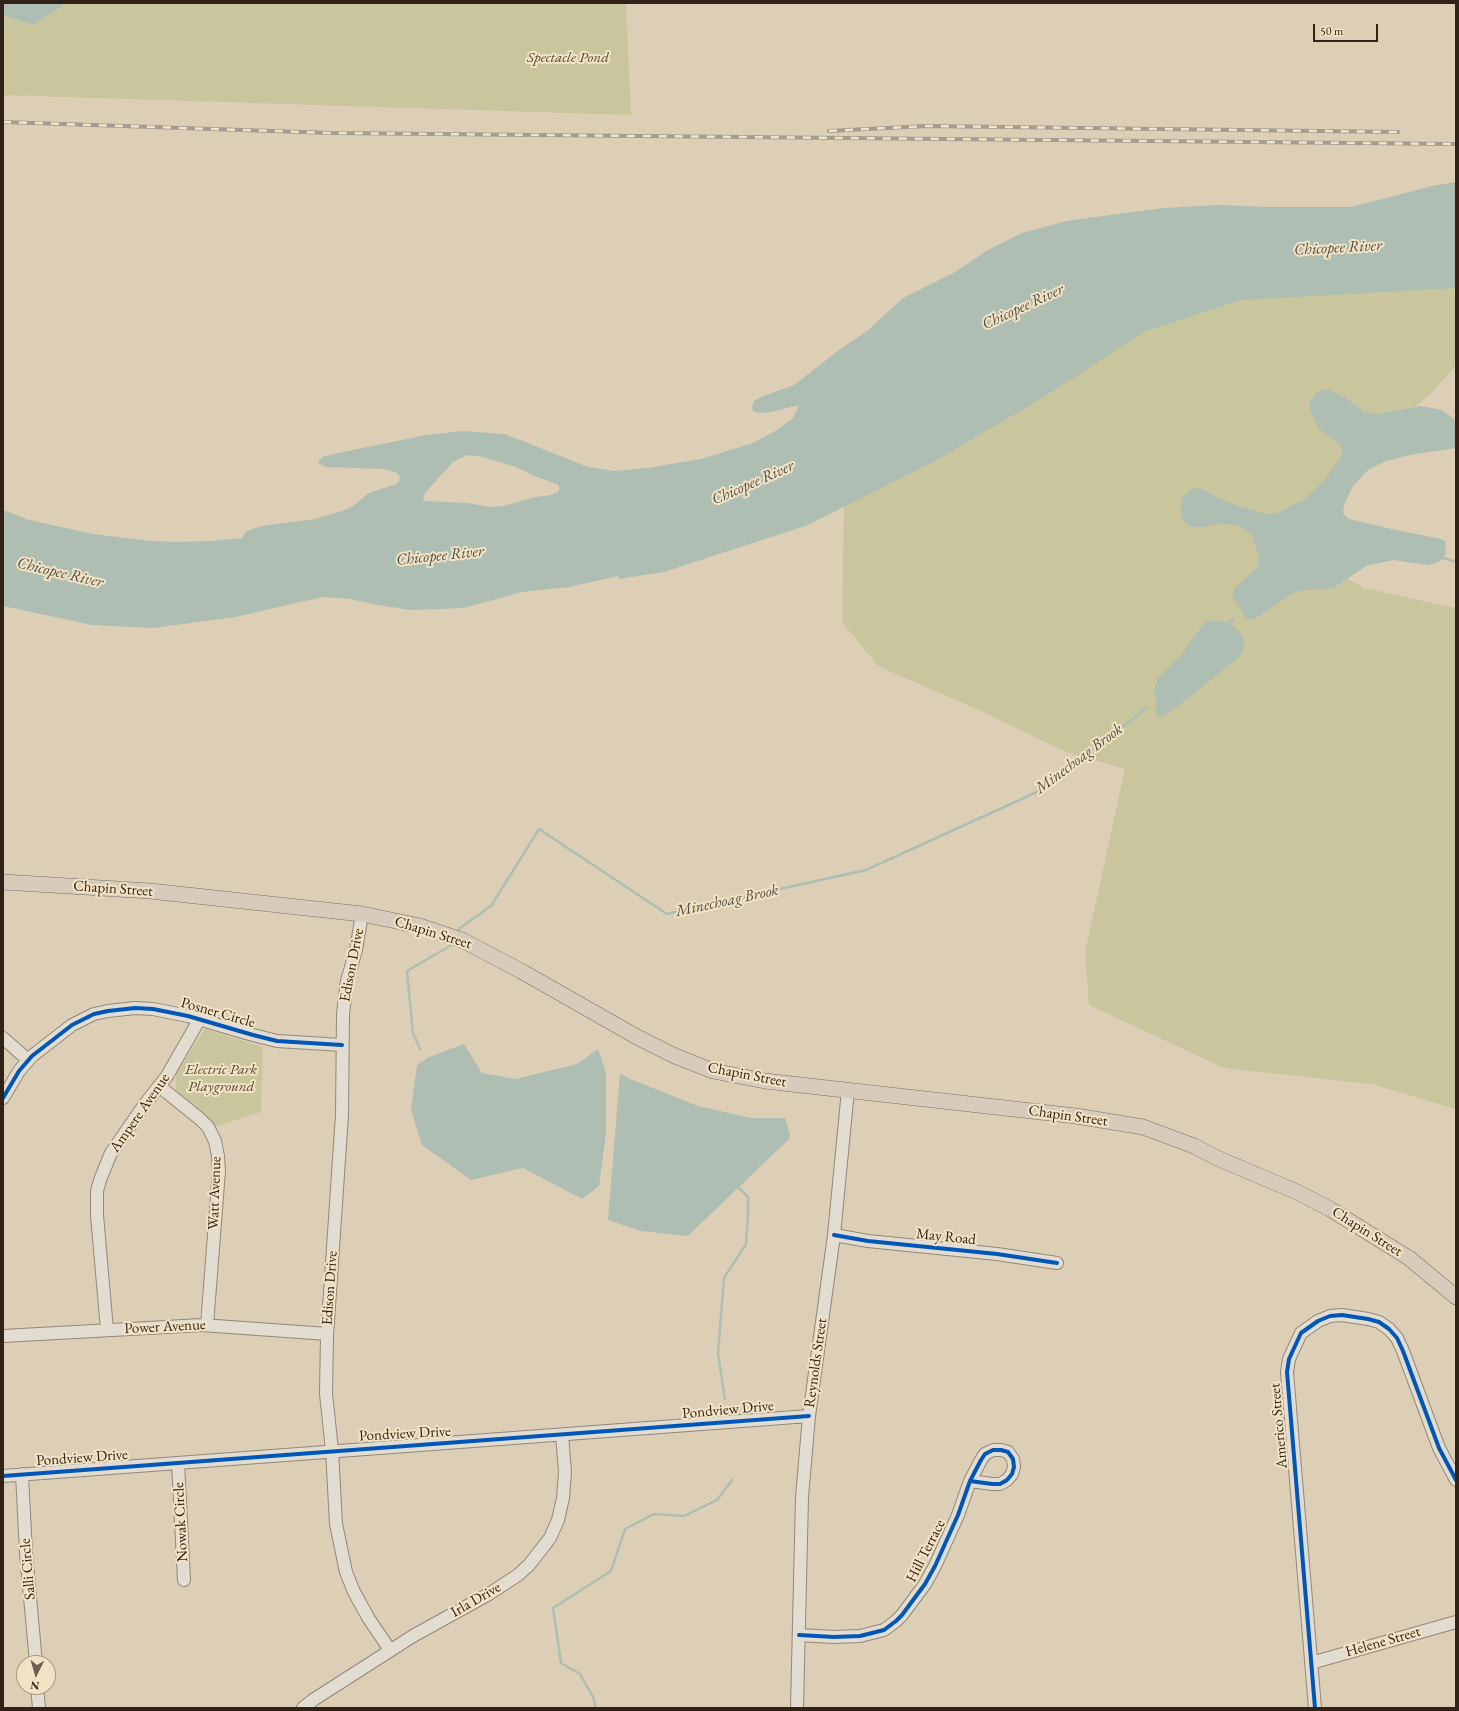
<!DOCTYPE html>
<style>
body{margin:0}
#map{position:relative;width:1459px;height:1711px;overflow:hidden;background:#dccfb6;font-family:"EB Garamond",serif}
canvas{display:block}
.frame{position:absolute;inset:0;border:4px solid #302217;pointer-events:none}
.north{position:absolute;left:16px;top:1655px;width:40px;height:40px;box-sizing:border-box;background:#f3e3c5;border:1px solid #a5967f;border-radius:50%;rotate:185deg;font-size:11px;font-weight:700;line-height:16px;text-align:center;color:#302217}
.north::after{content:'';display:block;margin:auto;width:14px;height:18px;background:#6c5f4f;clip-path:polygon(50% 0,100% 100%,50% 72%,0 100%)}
.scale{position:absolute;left:1313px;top:24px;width:65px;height:18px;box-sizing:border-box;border:2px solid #302217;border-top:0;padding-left:5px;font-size:12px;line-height:14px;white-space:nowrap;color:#302217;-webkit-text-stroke:3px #f3e3c5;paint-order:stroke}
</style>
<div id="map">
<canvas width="1459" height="1711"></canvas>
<div class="frame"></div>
<div class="north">N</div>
<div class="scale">50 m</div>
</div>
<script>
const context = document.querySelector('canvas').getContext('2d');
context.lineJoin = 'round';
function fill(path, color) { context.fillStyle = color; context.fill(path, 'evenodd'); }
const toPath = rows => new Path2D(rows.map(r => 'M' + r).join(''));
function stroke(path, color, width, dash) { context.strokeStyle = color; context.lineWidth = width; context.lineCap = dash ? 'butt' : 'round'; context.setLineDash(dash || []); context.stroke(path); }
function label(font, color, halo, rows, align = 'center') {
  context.font = font + ' "EB Garamond",serif'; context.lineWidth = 4; context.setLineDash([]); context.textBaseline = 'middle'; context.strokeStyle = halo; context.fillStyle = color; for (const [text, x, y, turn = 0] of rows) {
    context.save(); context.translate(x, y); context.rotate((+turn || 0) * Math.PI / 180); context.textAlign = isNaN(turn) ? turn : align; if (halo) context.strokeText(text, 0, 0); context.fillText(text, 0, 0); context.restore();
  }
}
fill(toPath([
 [63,3,626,3,631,115,3,95,3,15,33,25],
 [1456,280,1456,366,1430,394,1352,463,1313,559,1364,588,1456,608,1456,1109,1371,1084,1224,1068,1089,1005,1085,952,1125,769,1066,752,979,710,878,666,842,622,844,501,1194,298],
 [205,1029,263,1047,261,1112,214,1127,176,1090,176,1074]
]), '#c9c59c');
fill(toPath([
 [3,3,66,3,33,25,3,15],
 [1456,182,1456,288,1241,300,1144,332,1044,397,935,461,808,525,664,572,619,579,618,576,569,587,522,592,464,608,412,610,377,605,350,599,322,597,236,617,153,628,92,625,3,606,3,510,29,520,93,534,152,541,181,542,210,541,242,538,247,531,262,526,314,519,343,511,353,506,369,493,396,484,399,481,400,477,396,472,383,469,326,467,318,463,320,459,324,456,426,435,463,431,505,434,588,467,614,471,647,468,701,459,753,443,777,430,793,418,799,405,771,412,760,413,753,411,752,407,754,401,761,397,794,385,843,347,866,332,903,298,955,272,988,250,1022,233,1066,221,1163,208,1219,205,1267,207,1351,207,1432,186],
 [467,455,482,457,516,467,534,476,557,484,559,486,559,491,551,495,536,497,503,506,490,507,467,503,425,501,423,499,425,493,453,462],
 [1327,389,1346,398,1365,412,1377,414,1421,406,1442,410,1456,420,1456,448,1409,455,1384,462,1369,469,1353,486,1344,505,1343,513,1349,519,1396,530,1441,539,1445,541,1446,553,1443,559,1436,563,1427,565,1393,560,1366,566,1335,587,1325,589,1303,590,1293,593,1255,619,1247,619,1234,599,1232,593,1234,589,1256,569,1258,565,1259,555,1251,534,1241,526,1220,523,1203,527,1191,527,1183,521,1181,515,1181,499,1191,490,1196,488,1203,489,1218,498,1238,506,1265,514,1276,514,1305,499,1322,483,1339,460,1342,454,1342,448,1340,444,1318,428,1310,409,1310,400,1319,391],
 [1216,620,1229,623,1240,632,1244,639,1243,651,1240,656,1177,707,1163,716,1157,716,1155,712,1157,703,1154,690,1158,678,1181,655,1204,623],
 [464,1044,482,1073,515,1079,577,1064,598,1049,606,1072,606,1134,599,1186,582,1199,523,1168,471,1180,422,1145,411,1110,417,1065,429,1057],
 [620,1073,628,1078,698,1106,751,1118,785,1118,790,1134,789,1139,688,1236,641,1231,608,1220]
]), '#afbeb2');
stroke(toPath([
 [1441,557,1456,562],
 [1229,624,1233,619],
 [457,933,460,928,491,906,539,829,667,914,866,870,1037,792,1147,708],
 [420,1049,413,1033,407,971,450,946,452,943],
 [725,1399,718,1353,724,1278,746,1244,748,1216,748,1197,737,1186],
 [596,1708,593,1697,580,1674,561,1663,553,1608,611,1571,625,1529,654,1514,684,1516,717,1500,732,1480]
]), '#afbeb2', 2.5);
const minor = toPath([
 [362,914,356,950,347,981,343,1014,342,1115,327,1336,326,1394,332,1450,336,1524,346,1572,354,1592,369,1619,390,1650],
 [3,1038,28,1060],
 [159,1086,200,1119,208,1127,215,1141,218,1156,219,1171,207,1325],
 [3,1098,19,1071,32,1056,72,1025,94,1014,108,1011,135,1008,153,1009,188,1016,253,1035,277,1041,342,1045],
 [834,1235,868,1241,997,1254,1057,1263],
 [107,1330,97,1215,97,1191,100,1180,111,1153,145,1104,167,1076,199,1020],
 [3,1336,202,1325,327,1334],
 [178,1463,184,1580],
 [22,1474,26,1553,36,1663],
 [3,1476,809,1416],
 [799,1635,834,1637,860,1636,884,1630,896,1621,902,1615,925,1584,935,1566,958,1515,970,1481,992,1484,1000,1484,1007,1480,1012,1474,1014,1467,1013,1459,1008,1452,1001,1450,993,1450,985,1454,981,1460,970,1481],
 [1311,1663,1456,1622],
 [37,1687,39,1708],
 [303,1708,313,1700,413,1636,489,1594,518,1575,529,1565,550,1538,558,1520,563,1498,565,1472,562,1435],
 [797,1708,802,1497,809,1416,834,1235,848,1090],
 [1315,1708,1287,1372,1289,1359,1301,1333,1318,1321,1330,1316,1342,1315,1368,1319,1379,1322,1389,1329,1397,1338,1403,1351,1439,1448,1456,1480]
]);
const major = toPath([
 [3,882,150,891,362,914,420,926,462,940,521,971,637,1037,675,1056,713,1071,765,1081,1076,1116,1143,1127,1194,1146,1217,1158,1297,1192,1330,1209,1409,1258,1456,1297]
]);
stroke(minor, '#918879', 14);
stroke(major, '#797063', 16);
stroke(minor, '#e3dcd0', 12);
stroke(major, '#d7ccbb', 15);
const rail = toPath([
 [3,122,332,133,1456,144],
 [829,131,926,126,1398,132]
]);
stroke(rail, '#a39c91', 4);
stroke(rail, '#f3e3c5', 2.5, [8]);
stroke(toPath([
 [3,1098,19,1071,32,1056,72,1025,94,1014,108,1011,135,1008,153,1009,188,1016,253,1035,277,1041,342,1045],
 [834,1235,868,1241,997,1254,1057,1263],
 [3,1476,809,1416],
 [799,1635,834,1637,860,1636,884,1630,896,1621,902,1615,925,1584,935,1566,958,1515,970,1481,992,1484,1000,1484,1007,1480,1012,1474,1014,1467,1013,1459,1008,1452,1001,1450,993,1450,985,1454,981,1460,970,1481],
 [1315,1708,1287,1372,1289,1359,1301,1333,1318,1321,1330,1316,1342,1315,1368,1319,1379,1322,1389,1329,1397,1338,1403,1351,1439,1448,1456,1480]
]), '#0057b8', 4);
label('italic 15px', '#524833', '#f3e3c5', [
 ["Spectacle Pond",568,58],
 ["Electric Park",221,1070],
 ["Playground",221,1087]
]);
label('15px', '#302217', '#f3e3c5', [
 ["Chapin Street",113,889,4],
 ["Chapin Street",433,933,17],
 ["Edison Drive",352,965,-79],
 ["Posner Circle",218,1013,16],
 ["Chapin Street",747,1075,11],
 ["Ampere Avenue",140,1113,-55],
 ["Chapin Street",1068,1116,8],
 ["Watt Avenue",215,1193,-88],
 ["Chapin Street",1367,1232,32],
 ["May Road",946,1237,6],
 ["Edison Drive",330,1288,-86],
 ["Power Avenue",165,1327,-3],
 ["Reynolds Street",816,1363,-82],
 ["Pondview Drive",728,1410,-5],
 ["Americo Street",1279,1426,-95],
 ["Pondview Drive",405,1434,-3],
 ["Pondview Drive",82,1458,-4],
 ["Nowak Circle",181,1522,-93],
 ["Hill Terrace",926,1551,-63],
 ["Salli Circle",28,1569,-95],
 ["Irla Drive",476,1600,-30],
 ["Helene Street",1383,1642,-16]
]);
label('italic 16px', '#504e45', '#f3e3c5', [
 ["Chicopee River",1338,248,-3],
 ["Chicopee River",1023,307,-25],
 ["Chicopee River",753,483,-24],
 ["Chicopee River",440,556,-6],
 ["Chicopee River",60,573,13],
 ["Minechoag Brook",1079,759,-37],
 ["Minechoag Brook",727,901,-12]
]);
</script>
